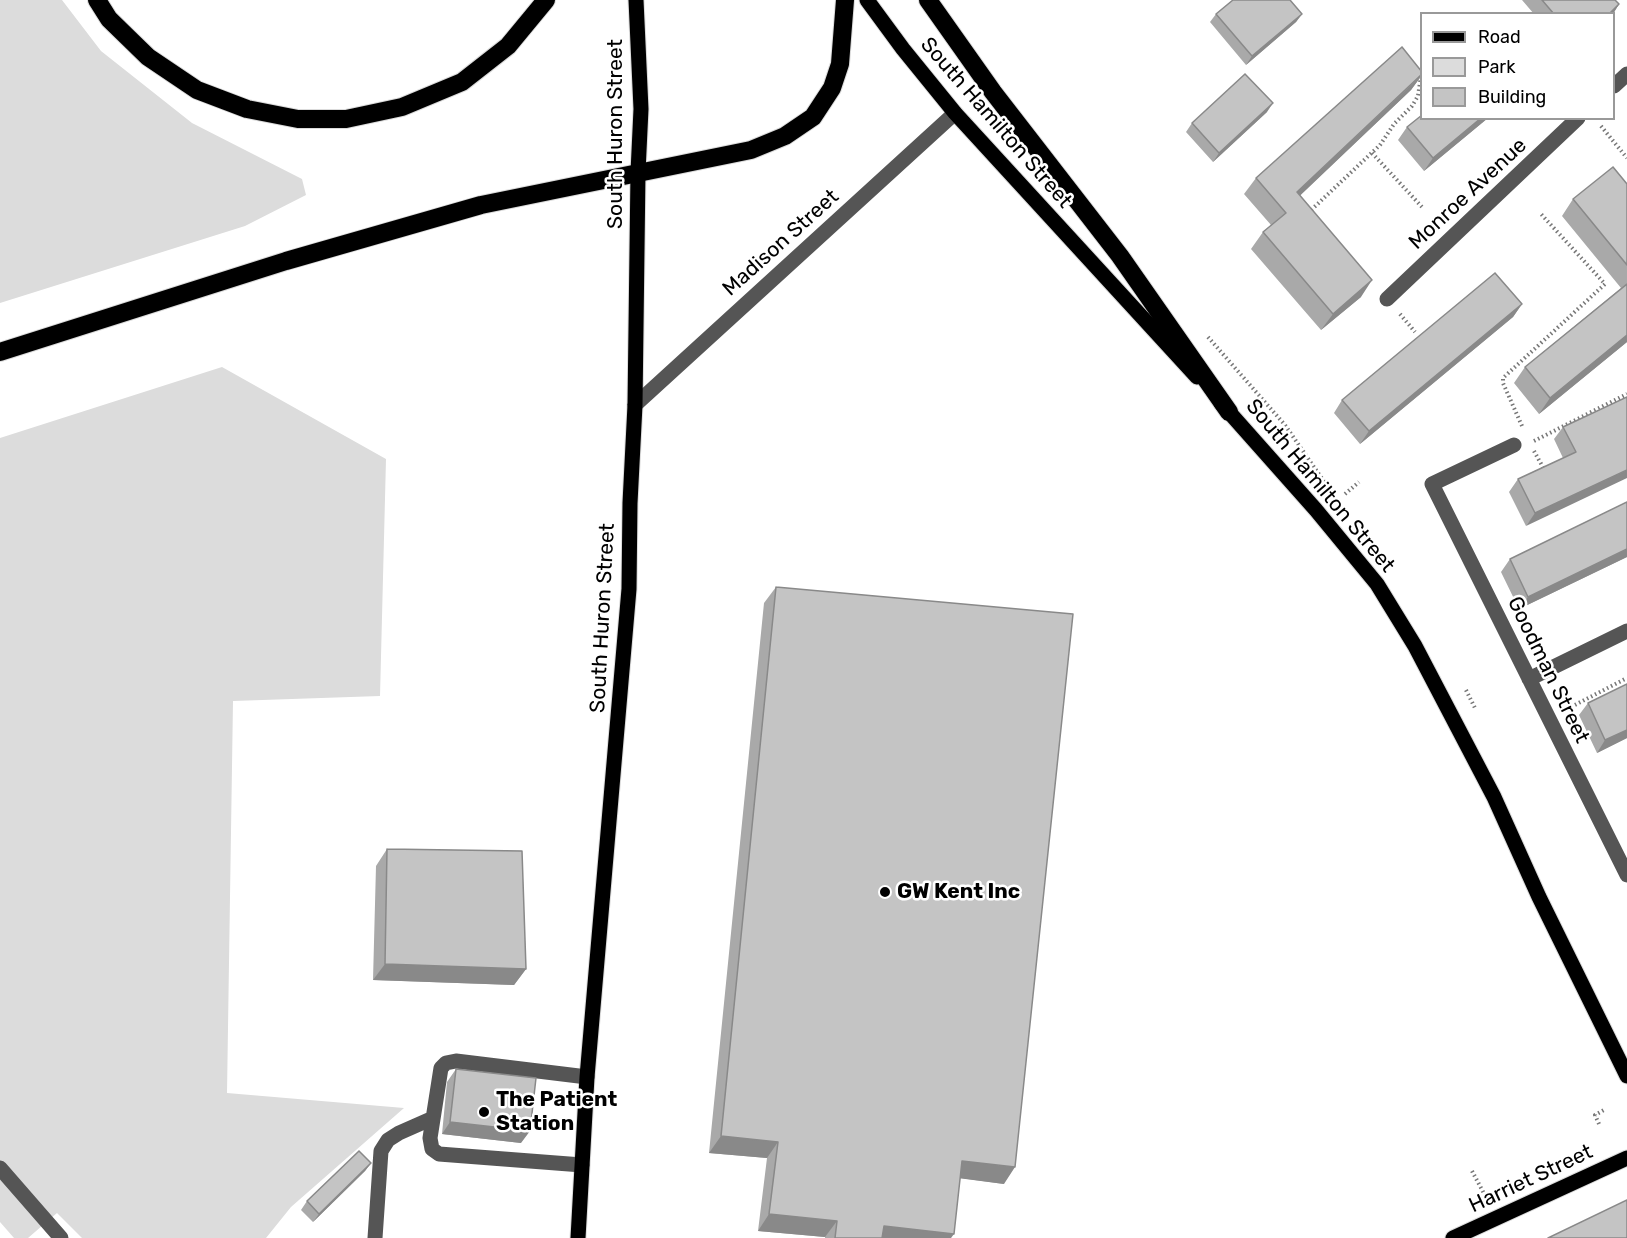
<!DOCTYPE html>
<style>
body{margin:0}
#map{position:relative;width:1627px;height:1238px;overflow:hidden;background:#fff;font-family:Rubik,sans-serif}
canvas{display:block}
.legend{position:absolute;left:1420px;top:12px;width:195px;height:108px;box-sizing:border-box;background:#fff;border:2px solid #999;margin:0;padding:8px 10px;list-style:none;font-size:18px;color:#000}
.legend li{display:flex;align-items:center;gap:12px;height:30px}
.legend b{width:30px;border:2px solid #999}
</style>
<div id="map">
<canvas width="1627" height="1238"></canvas>
<ul class="legend">
<li><b style="height:8px;background:#000"></b>Road</li>
<li><b style="height:16px;background:#dcdcdc"></b>Park</li>
<li><b style="height:16px;background:#c4c4c4"></b>Building</li>
</ul>
</div>
<script>
const context = document.querySelector('canvas').getContext('2d');
context.lineJoin = 'round';
function fill(path, color) { context.fillStyle = color; context.fill(path, 'evenodd'); }
const toPath = rows => new Path2D(rows.map(r => 'M' + r).join(''));
function stroke(path, color, width, dash) { context.strokeStyle = color; context.lineWidth = width; context.lineCap = dash ? 'butt' : 'round'; context.setLineDash(dash || []); context.stroke(path); }
function label(font, color, halo, rows, align = 'center') {
  context.font = font + ' Rubik,sans-serif'; context.lineWidth = 5; context.setLineDash([]); context.textBaseline = 'middle'; context.strokeStyle = halo; context.fillStyle = color; for (const [text, x, y, turn = 0] of rows) {
    context.save(); context.translate(x, y); context.rotate((+turn || 0) * Math.PI / 180); context.textAlign = isNaN(turn) ? turn : align; if (halo) context.strokeText(text, 0, 0); context.fillText(text, 0, 0); context.restore();
  }
}
fill(toPath([
 [0,0,62,0,101,51,192,123,302,179,306,195,245,226,0,303],
 [222,367,386,459,380,696,233,701,227,1093,404,1108,291,1207,266,1238,82,1238,57,1213,28,1238,14,1238,0,1222,0,438]
]), '#dcdcdc');
const major = toPath([
 [867,0,903,49,955,113,1197,377],
 [1221,403,1316,510,1377,584,1415,646,1494,797,1539,897,1627,1076],
 [578,1238,587,1077,629,589,630,503,635,405,638,172,641,109,636,0],
 [1453,1238,1627,1158]
]);
const highway = toPath([
 [97,0,109,19,148,57,197,90,247,109,298,119,346,119,402,107,462,82,508,46,546,0],
 [928,0,993,92,1120,256,1229,412],
 [0,352,286,261,481,205,751,150,785,136,813,117,832,88,840,64,845,0]
]);
stroke(major, '#dbdbdb', 17);
stroke(highway, '#dbdbdb', 20);
stroke(toPath([
 [1601,126,1627,158],
 [1372,153,1422,207],
 [1308,213,1380,145,1394,124,1412,106,1418,96,1422,69],
 [1400,314,1415,332],
 [1208,337,1285,425,1325,483],
 [1522,426,1503,383,1503,378,1605,284,1541,214],
 [1534,441,1627,394],
 [1534,451,1545,471],
 [1345,494,1359,482],
 [1466,690,1476,710],
 [1567,709,1627,678],
 [1599,1124,1595,1115,1604,1110],
 [1472,1171,1488,1201]
]), '#777', 4, [1.5, 3]);
stroke(toPath([
 [1614,86,1627,74],
 [1387,299,1578,118],
 [635,405,955,113],
 [1514,445,1432,484,1627,875],
 [1529,679,1627,631],
 [582,1165,439,1154,432,1149,430,1138,441,1068,446,1063,456,1061,587,1077],
 [0,1168,61,1238],
 [375,1238,381,1151,388,1140,399,1133,433,1118]
]), '#555', 15);
stroke(major, '#000', 15);
stroke(highway, '#000', 18);
fill(toPath([
 [1522,0,1615,0,1619,4,1613,14,1534,14],
 [1216,14,1302,14,1296,22,1246,65,1210,22],
 [1422,75,1411,90,1300,195,1361,297,1321,330,1251,249,1263,232,1271,225,1244,194,1256,178],
 [1267,112,1213,162,1186,132,1192,123],
 [1422,118,1488,118,1424,171,1398,140,1407,127],
 [1627,184,1627,342,1539,414,1514,383,1525,367,1621,288,1562,216,1573,199],
 [1522,304,1513,317,1360,444,1334,413,1342,400],
 [1627,397,1526,526,1509,492,1518,479,1563,458,1554,439,1563,427],
 [1627,502,1627,557,1519,609,1501,572,1510,559],
 [776,587,1004,1184,960,1178,951,1238,825,1238,825,1237,758,1231,767,1158,709,1153,764,603],
 [1627,684,1627,738,1597,753,1579,715,1588,703],
 [387,849,526,969,514,985,373,980,376,866],
 [456,1069,521,1143,442,1134,447,1082],
 [371,1163,365,1171,313,1222,301,1210,307,1201]
]), '#a9a9a9');
fill(toPath([
 [1619,4,1613,14,1609,14],
 [1302,14,1296,22,1246,65,1252,56],
 [1422,75,1411,90,1286,209,1297,192],
 [1273,103,1267,112,1213,162,1219,153],
 [1481,118,1488,118,1424,171,1433,158],
 [1372,280,1361,297,1321,330,1333,314],
 [1522,304,1513,317,1360,444,1369,431],
 [1627,335,1627,342,1539,414,1550,398],
 [1627,470,1627,478,1526,526,1535,513],
 [1627,549,1627,557,1519,609,1528,597],
 [1627,730,1627,738,1597,753,1605,740],
 [385,964,526,969,514,985,373,980],
 [450,1122,530,1131,521,1143,442,1134],
 [721,1136,778,1142,767,1158,709,1153],
 [962,1161,1015,1167,1004,1184,950,1177],
 [371,1163,365,1171,313,1222,319,1214],
 [769,1214,837,1221,825,1237,758,1231],
 [884,1226,954,1234,951,1238,876,1238]
]), '#898989');
const building = toPath([
 [1233,0,1290,0,1302,14,1252,56,1216,14,1233,0],
 [1542,0,1615,0,1619,4,1609,14,1554,14,1542,0],
 [1402,47,1422,72,1422,74,1297,192,1372,280,1333,314,1263,232,1286,213,1256,178,1402,47],
 [1245,74,1273,103,1219,153,1192,123,1245,74],
 [1422,115,1422,118,1481,118,1433,158,1407,127,1422,115],
 [1613,167,1627,184,1627,265,1573,199,1613,167],
 [1495,273,1522,304,1369,431,1342,400,1495,273],
 [1627,284,1627,335,1550,398,1525,367,1627,284],
 [1627,397,1627,470,1535,513,1518,479,1576,452,1563,427,1627,397],
 [1627,502,1627,549,1528,597,1510,559,1627,502],
 [776,587,1073,614,1015,1167,962,1161,954,1234,884,1226,882,1238,835,1238,837,1221,769,1214,778,1142,721,1136,776,587],
 [1627,684,1627,730,1605,740,1588,703,1627,684],
 [387,849,522,851,526,969,385,964,387,849],
 [456,1069,536,1078,530,1131,450,1122,456,1069],
 [359,1151,371,1163,319,1214,307,1201,359,1151],
 [1627,1200,1627,1238,1548,1238,1627,1200]
]);
fill(building, '#c4c4c4');
stroke(building, '#898989', 1.5);
for (const [x, y, r, color] of [
 [885,892,6,"#000"],
 [484,1112,6,"#000"]
]) { const dot = new Path2D(); dot.arc(x, y, r, 0, 2 * Math.PI); context.fillStyle = color; context.fill(dot); stroke(dot, '#fff', 2); }
label('21px', '#000', '#fff', [
 ["South Hamilton Street",996,123,49],
 ["South Huron Street",616,134,-90],
 ["Monroe Avenue",1468,194,-43],
 ["Madison Street",781,243,-42],
 ["South Hamilton Street",1320,486,50],
 ["South Huron Street",603,618,-87],
 ["Goodman Street",1548,670,64],
 ["Harriet Street",1531,1179,-25]
]);
label('bold 21px', '#000', '#fff', [
 ["GW Kent Inc",897,892],
 ["The Patient",496,1100],
 ["Station",496,1124]
], 'left');
</script>
